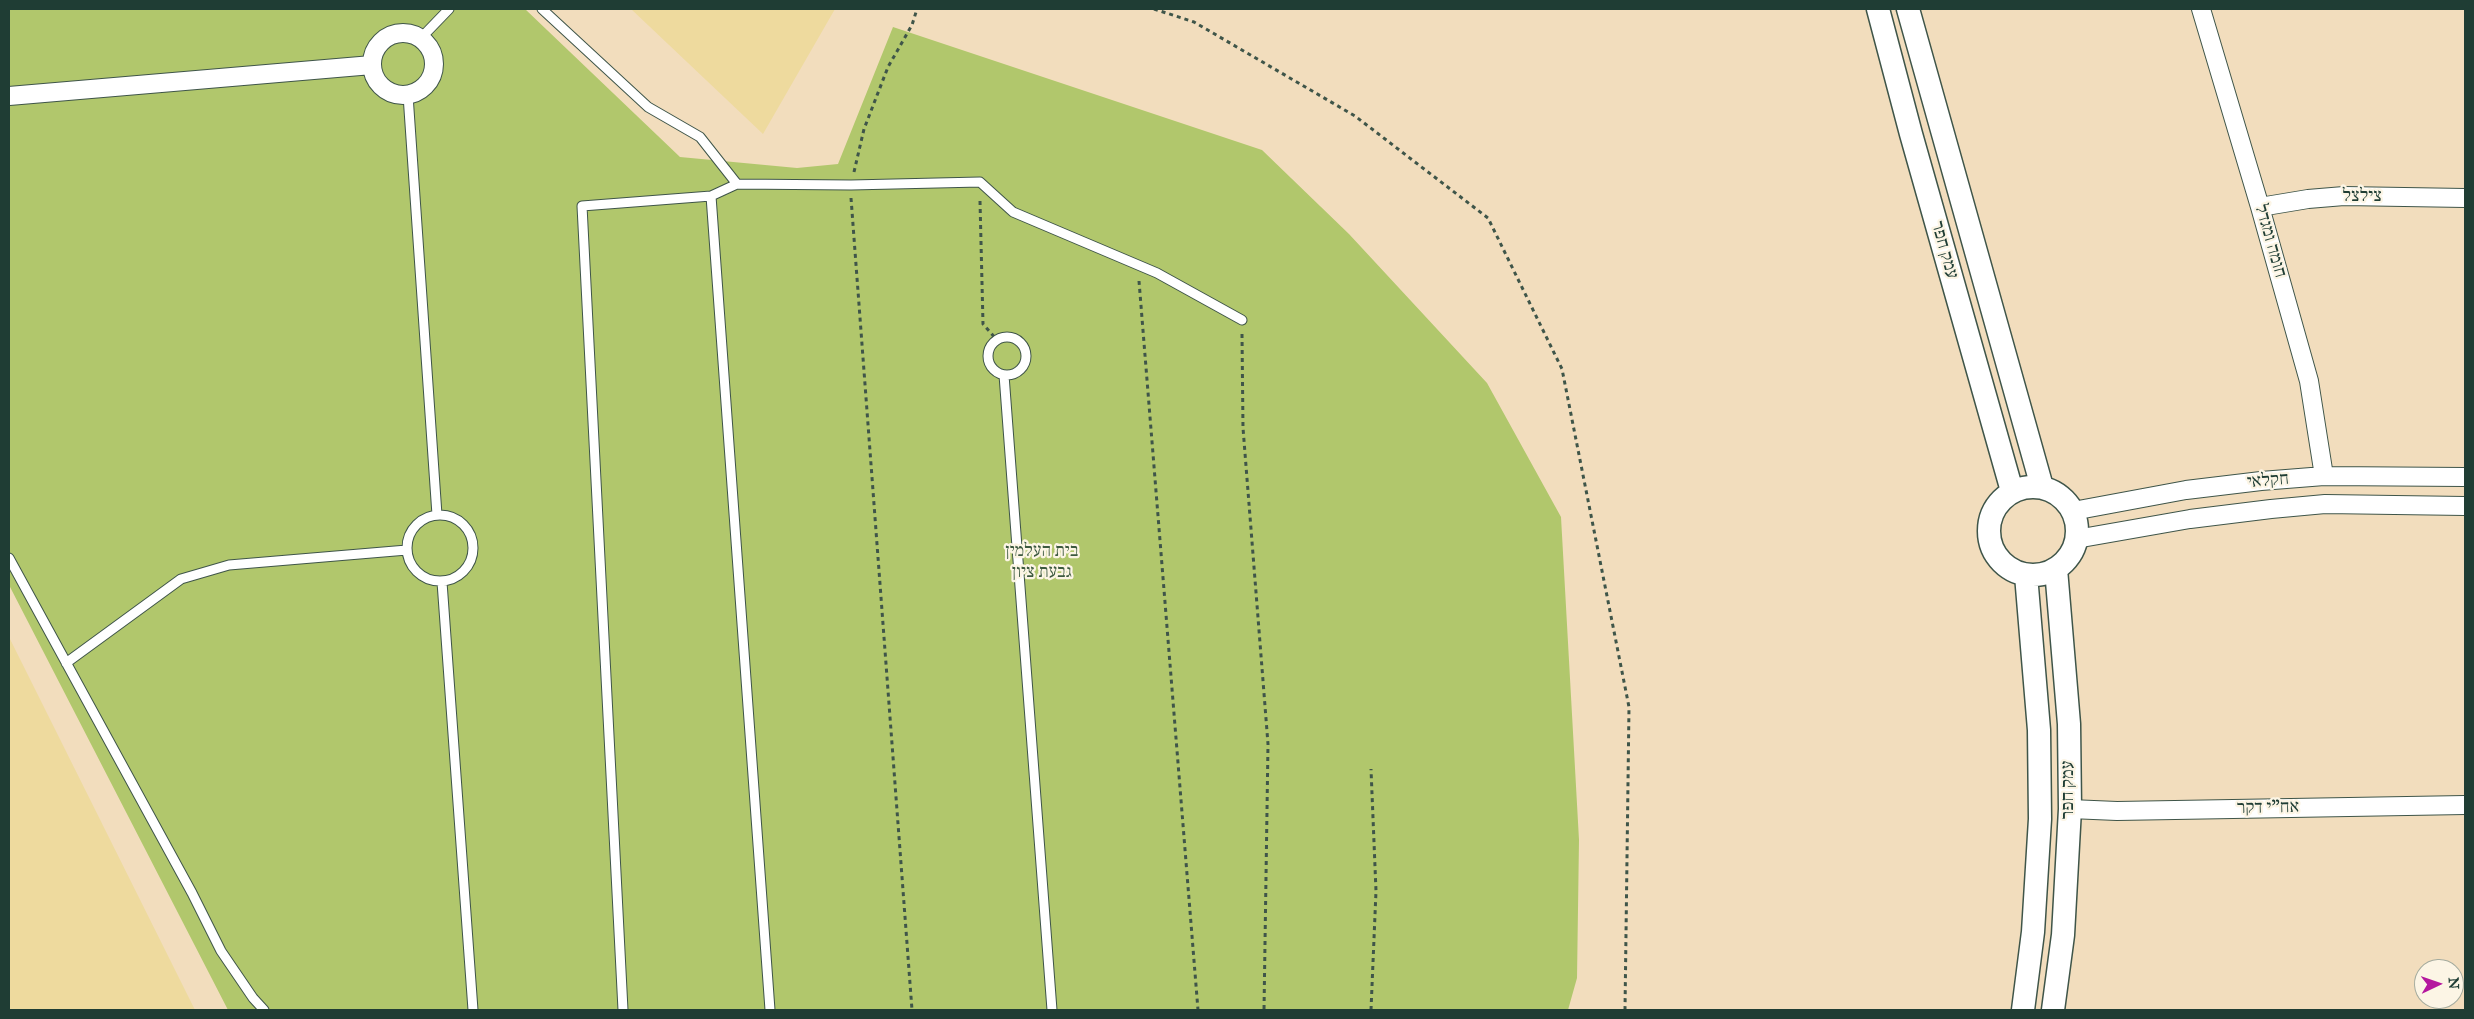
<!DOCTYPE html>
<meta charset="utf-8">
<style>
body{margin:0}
#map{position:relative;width:2474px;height:1019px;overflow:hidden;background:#f2ddbd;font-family:"IM FELL Great Primer",serif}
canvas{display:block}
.frame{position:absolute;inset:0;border:10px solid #1f3d34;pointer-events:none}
.north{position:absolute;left:2414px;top:959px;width:50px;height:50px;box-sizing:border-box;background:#fcf5e5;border:1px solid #a4ab9e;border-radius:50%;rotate:87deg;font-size:14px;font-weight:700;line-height:20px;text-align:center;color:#1f3d34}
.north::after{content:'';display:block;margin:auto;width:18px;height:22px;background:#b5179e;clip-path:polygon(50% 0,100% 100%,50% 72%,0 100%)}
</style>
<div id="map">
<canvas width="2474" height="1019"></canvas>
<div class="frame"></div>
<div class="north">N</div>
</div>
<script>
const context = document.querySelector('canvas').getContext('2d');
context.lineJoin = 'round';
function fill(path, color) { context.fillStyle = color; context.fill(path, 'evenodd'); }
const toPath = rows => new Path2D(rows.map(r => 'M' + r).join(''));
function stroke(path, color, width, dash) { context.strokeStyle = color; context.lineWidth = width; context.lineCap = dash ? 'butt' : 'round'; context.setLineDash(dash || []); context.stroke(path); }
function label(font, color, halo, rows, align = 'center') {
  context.font = font + ' "IM FELL Great Primer","Frank Ruhl Libre",serif'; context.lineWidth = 4.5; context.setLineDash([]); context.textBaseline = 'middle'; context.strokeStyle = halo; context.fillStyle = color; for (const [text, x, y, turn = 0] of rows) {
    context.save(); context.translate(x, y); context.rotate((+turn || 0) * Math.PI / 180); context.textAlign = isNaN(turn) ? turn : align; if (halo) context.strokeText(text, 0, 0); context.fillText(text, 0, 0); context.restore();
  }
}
fill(toPath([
 [9,9,525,9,680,157,797,168,838,164,893,27,1262,150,1349,234,1487,383,1561,517,1579,840,1577,978,1568,1010,228,1010,9,585]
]), '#b1c76c');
fill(toPath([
 [631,9,835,9,763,134],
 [9,637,195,1010,9,1010]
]), '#eeda9e');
const service = toPath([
 [542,9,648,107,700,137,737,184],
 [421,38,449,9],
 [408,95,437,515],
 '988 356a19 19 0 1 1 38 0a19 19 0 1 1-38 0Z',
 [1004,375,1052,1010],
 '407 548a33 33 0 1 1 66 0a33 33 0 1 1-66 0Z',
 [9,558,192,893,221,951,253,998,264,1010],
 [442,582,473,1010],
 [66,663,181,579,229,565,407,550],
 [623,1010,582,206,711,196],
 [770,1010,711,196,737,184,851,185,980,182,1013,212,1157,273,1242,320]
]);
const minor = toPath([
 [2201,9,2260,207,2309,381,2324,476],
 '372 64a31 31 0 1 1 62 0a31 31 0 1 1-62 0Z',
 [9,96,372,65],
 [2260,207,2308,199,2344,196,2465,198],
 [2073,511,2186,490,2261,481,2324,476,2465,477],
 [2076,539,2190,519,2271,509,2325,504,2465,506],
 [2070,809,2117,811,2465,805]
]);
const tertiary = toPath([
 [1878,9,1911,134,2012,491],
 [1908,9,2042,487],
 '1989 531a44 44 0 1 1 88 0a44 44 0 1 1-88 0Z',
 [2023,1010,2033,932,2040,819,2039,730,2026,575],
 [2053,1010,2063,935,2070,809,2069,724,2056,569]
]);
stroke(service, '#3f5549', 11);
stroke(minor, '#3f5549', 20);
stroke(tertiary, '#3f5549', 25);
stroke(toPath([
 [1154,9,1194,22,1355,116,1488,218,1562,369,1629,707,1625,1010],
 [854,172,864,129,888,67,912,25,917,9],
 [851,198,912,1010],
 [980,201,983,324,997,340],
 [1139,281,1198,1010],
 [1242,334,1243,428,1268,744,1264,1010],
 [1371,1010,1376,891,1371,769]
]), '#3f5549', 3, [4, 4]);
stroke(service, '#fff', 9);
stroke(minor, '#fff', 18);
stroke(tertiary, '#fff', 22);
label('18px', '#1f3d34', '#fcf5e5', [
 ["צילצל",2362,197],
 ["חומה ומגדל",2270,241,74],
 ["עמק חפר",1944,250,74],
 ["חקלאי",2268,481,-5],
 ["עמק חפר",2069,790,-90],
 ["אח\"י דקר",2268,808,-1]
]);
label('18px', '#3c593f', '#fcf5e5', [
 ["בית העלמין",1042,552],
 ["גבעת ציון",1042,573]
]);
</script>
